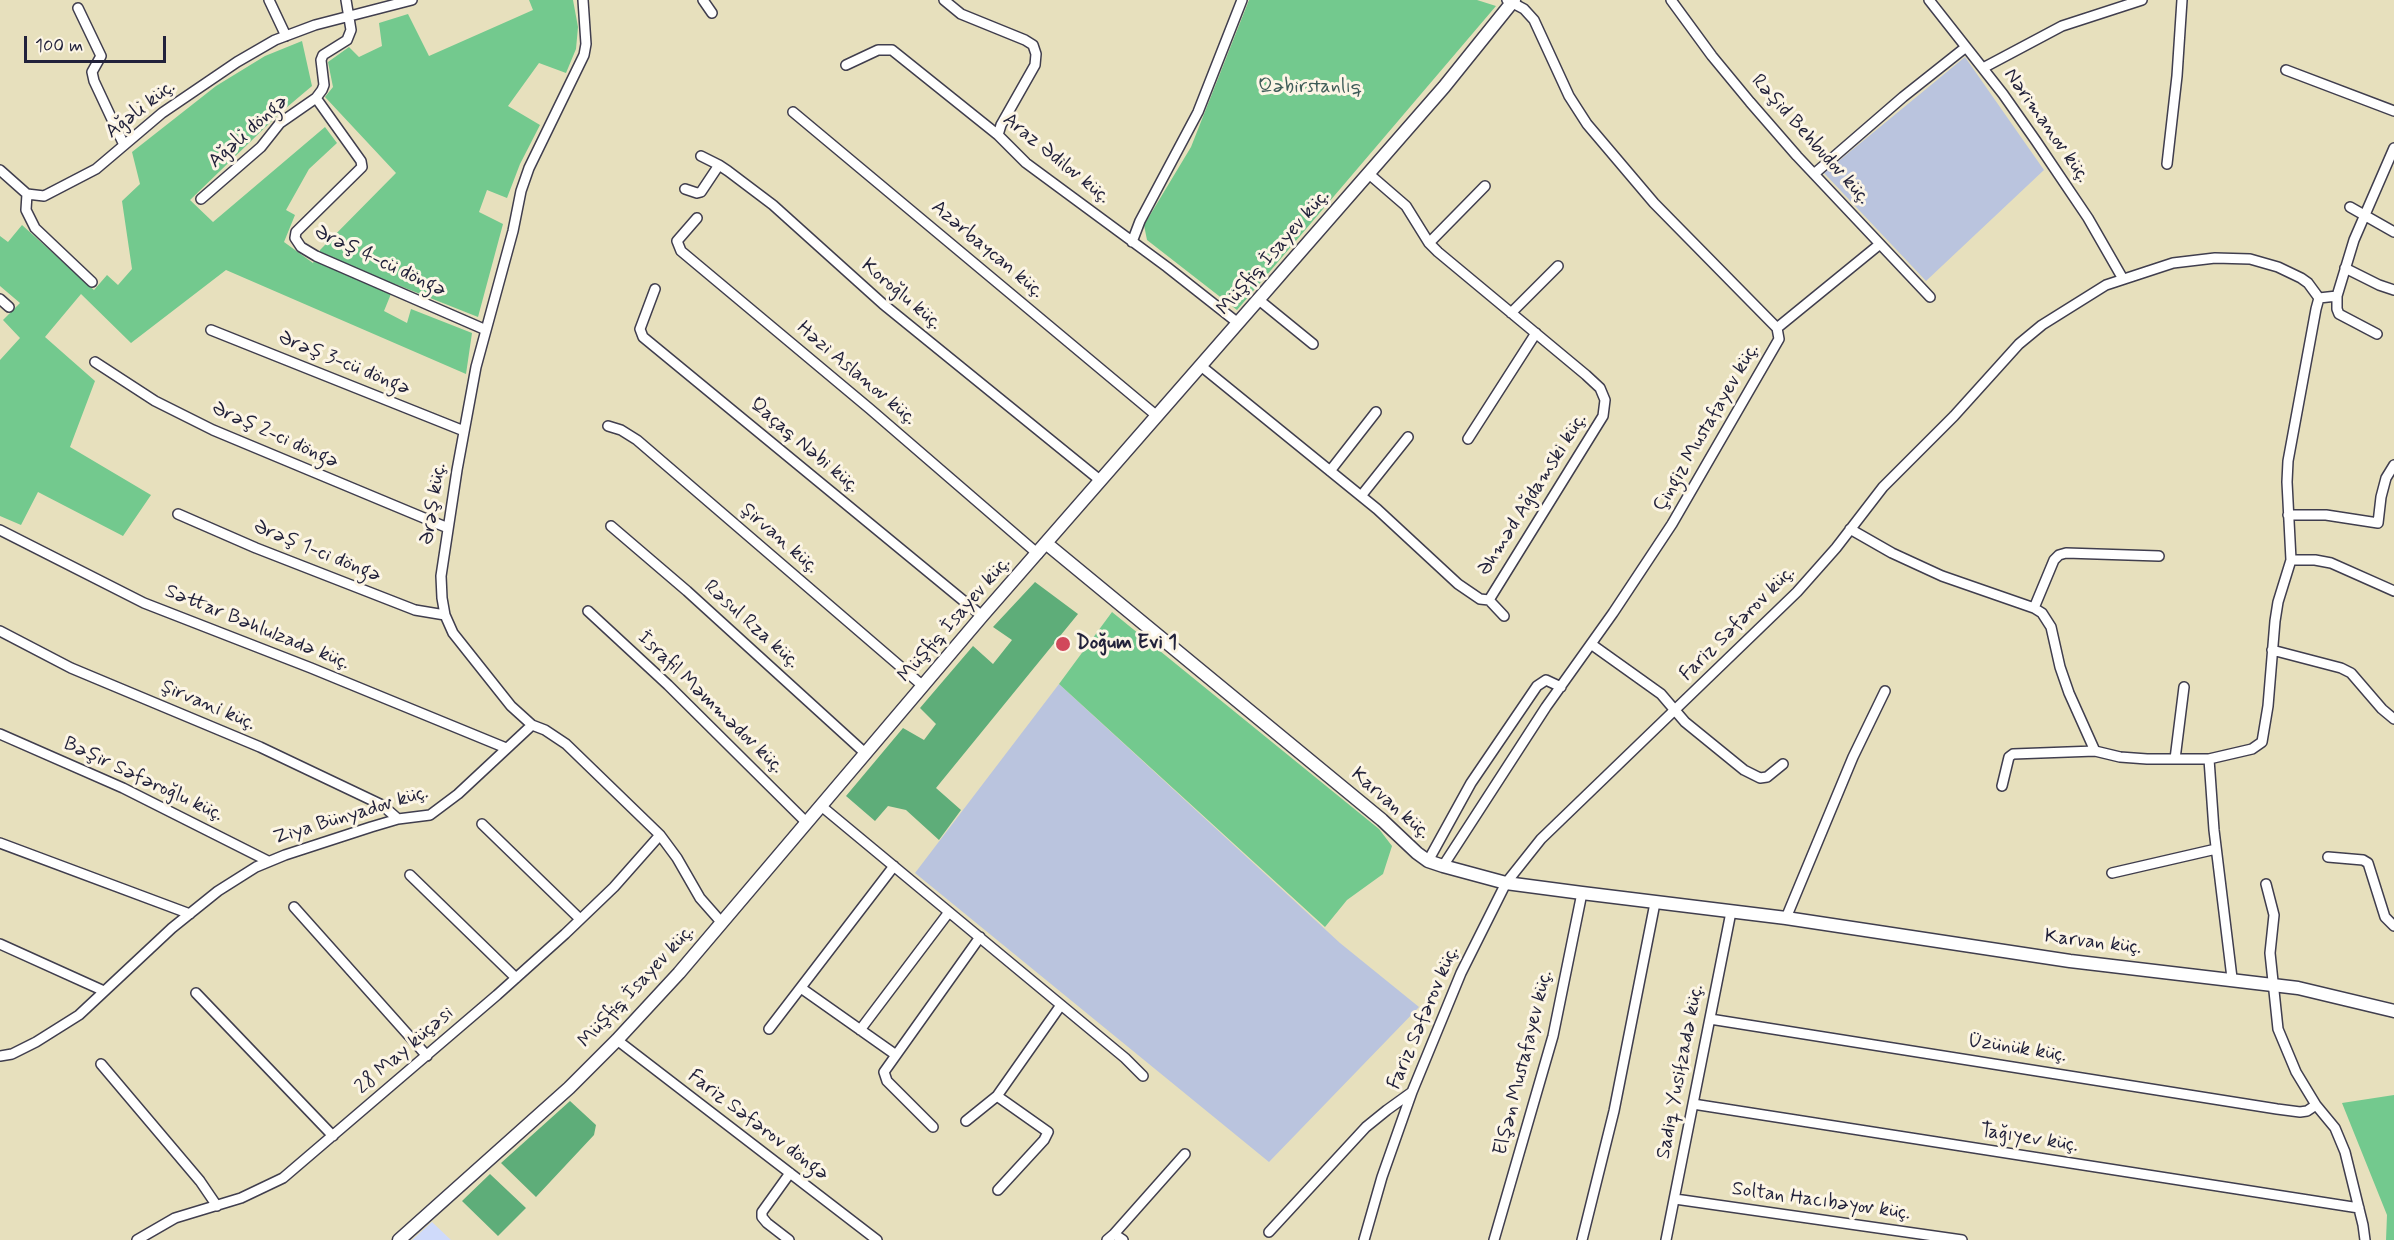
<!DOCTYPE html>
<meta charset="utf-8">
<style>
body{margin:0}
#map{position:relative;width:2394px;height:1240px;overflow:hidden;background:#e7e0bd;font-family:Mynerve,sans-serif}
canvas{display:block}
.scale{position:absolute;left:24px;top:36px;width:142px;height:27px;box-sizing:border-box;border:3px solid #22223b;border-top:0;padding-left:8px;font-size:18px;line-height:21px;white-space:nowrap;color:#22223b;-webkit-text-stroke:4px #fcf5e5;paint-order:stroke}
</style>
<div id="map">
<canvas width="2394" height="1240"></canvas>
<div class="scale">100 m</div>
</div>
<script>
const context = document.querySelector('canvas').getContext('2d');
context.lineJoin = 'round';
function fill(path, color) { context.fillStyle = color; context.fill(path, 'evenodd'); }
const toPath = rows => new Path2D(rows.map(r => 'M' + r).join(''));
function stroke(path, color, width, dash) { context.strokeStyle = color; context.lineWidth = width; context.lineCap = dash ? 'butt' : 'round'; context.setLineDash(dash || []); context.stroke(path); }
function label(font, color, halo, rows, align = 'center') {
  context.font = font + ' Mynerve,sans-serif'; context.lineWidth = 6; context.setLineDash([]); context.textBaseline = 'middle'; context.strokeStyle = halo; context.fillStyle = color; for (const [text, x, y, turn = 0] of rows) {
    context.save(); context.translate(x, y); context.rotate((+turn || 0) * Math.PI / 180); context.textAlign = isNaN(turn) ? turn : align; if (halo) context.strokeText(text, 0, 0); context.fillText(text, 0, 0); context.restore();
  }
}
fill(toPath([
 [432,1222,451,1240,412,1240]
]), '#cfdafa');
fill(toPath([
 [1965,57,2044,170,1926,281,1824,173],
 [1059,684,1340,943,1419,1007,1269,1162,915,873]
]), '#bac4de');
fill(toPath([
 [529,0,573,0,578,27,576,49,566,73,539,63,508,106,540,125,520,164,507,198,487,190,479,212,503,224,478,317,395,284,384,311,407,323,411,309,472,333,466,374,226,270,131,343,81,294,45,337,95,381,70,447,151,495,123,536,38,492,21,525,0,516,0,360,20,338,3,320,20,303,0,286,0,236,8,242,22,225,94,290,107,275,118,285,132,269,122,201,140,184,132,152,216,86,265,56,302,41,312,86,280,113,190,200,213,222,325,127,337,143,309,169,286,210,295,215,284,242,313,263,320,250,396,173,325,97,333,87,328,62,349,47,359,57,382,46,379,23,408,14,429,56,533,10],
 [1249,0,1477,0,1496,6,1237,310,1147,240,1144,225,1191,147],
 [1112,612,1379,829,1392,846,1383,874,1347,900,1325,927,1059,684],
 [2394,1095,2394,1240,2386,1240,2387,1215,2342,1103]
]), '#73c98e');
fill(toPath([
 [1035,582,1078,614,936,788,961,810,939,840,906,810,888,806,875,821,846,796,903,728,924,740,936,724,920,708,973,646,993,664,1012,640,993,627],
 [570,1101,596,1125,594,1135,536,1197,501,1163],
 [490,1174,526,1208,498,1236,462,1201]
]), '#5ead79');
const minor = toPath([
 [269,0,286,36],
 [583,0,586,44,584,55,529,168,521,191,513,231,476,367,457,470,441,576,442,598,445,615,453,633,511,706,532,725,545,730,566,744,660,835,677,858,700,898,722,923],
 [703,0,712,13],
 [944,0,961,14,1025,40,1033,45,1036,54,1035,65,1001,125,998,135],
 [1671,0,1712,56,1750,102,1797,156,1930,297],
 [1929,0,2003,94,2036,141,2088,218,2123,279],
 [78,8,101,56,92,72,94,81,124,145],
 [846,65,878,50,892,50,998,135,1026,163,1167,267,1238,323],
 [1983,68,2062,26,2142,0],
 [2286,70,2394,111],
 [316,98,361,161,362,167,296,232,295,238,301,247,316,256,486,330],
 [793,112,1157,416],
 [701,156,719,165],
 [2167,164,2177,76,2182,0],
 [0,170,27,194,44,196,96,169,162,113,237,62,275,40,315,25,412,0],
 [1814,174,1903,97,1966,47],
 [685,189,697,193,701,192,719,165,728,171,773,205,883,304,1101,481],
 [27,194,26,210,35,228,92,282],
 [201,199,261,147,280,123,316,98,322,90,324,85,321,60,323,55,347,40,351,30,346,0],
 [2350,207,2394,232],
 [697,218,677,241,681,251,870,409,1038,554],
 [1132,242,1140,221,1198,112,1242,0],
 [1429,243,1485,186],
 [2345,268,2379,285,2394,290],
 [655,289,640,329,643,337,982,616],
 [2337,296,2337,309,2339,314,2377,334],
 [0,299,9,307],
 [1259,300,1313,344],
 [1511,313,1558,266],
 [1777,328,1880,244],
 [211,330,464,431],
 [95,362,155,401,213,430,448,528],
 [1201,366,1377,509,1458,584,1480,599,1489,600,1603,416,1605,400,1600,388,1586,375,1438,252,1429,243,1406,206,1369,174],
 [608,426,621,430,637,440,923,686],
 [1468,439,1536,333],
 [1330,471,1376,412],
 [1361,496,1408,437],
 [178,514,256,548,415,610,445,615],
 [2288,515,2326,515,2378,523,2381,497,2386,478,2394,465],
 [611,526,687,591,865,753],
 [1850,529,1892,553,1942,576,2034,608,2042,613,2051,627,2060,667,2069,693,2095,751,2120,757,2147,759,2209,759],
 [0,530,144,603,311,668,506,748],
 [2291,560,2315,560,2331,563,2394,591],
 [1489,600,1504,616],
 [2034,608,2054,560,2059,555,2066,553,2159,556],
 [588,611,668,685,806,822],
 [0,631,71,668,260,747,382,805,398,819],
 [1591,644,1661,694,1685,722,1744,770,1760,778,1767,777,1783,764],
 [2272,650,2341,668,2351,673,2382,709,2394,719],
 [0,734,123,788,268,861],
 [2175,759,2184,687],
 [2002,786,2009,757,2013,754,2095,751],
 [820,805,1125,1058,1143,1076],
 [482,824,580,919],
 [0,843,190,914],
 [2328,857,2363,860,2368,863,2385,917,2394,926],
 [1428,861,1471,783,1537,686,1546,680,1561,687],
 [1443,866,1546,707,1613,613,1672,524,1779,339,1777,328,1654,203,1587,124,1569,96,1534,20,1524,9,1507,0],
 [2112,873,2216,849],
 [410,875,516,978],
 [2266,884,2274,915,2270,953,2278,1029,2296,1072,2316,1105,2335,1128,2345,1152,2363,1225,2365,1240],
 [294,907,427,1056],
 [1786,918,1853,757,1885,691],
 [0,944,104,991],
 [2232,978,2214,830,2209,759,2252,749,2262,742,2268,706,2275,621,2278,602,2291,560,2287,482,2288,461,2316,309,2319,298,2337,296,2354,240,2394,148],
 [801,988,896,1055],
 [196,993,333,1136],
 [1710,1019,2277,1109,2300,1112,2307,1111,2316,1105],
 [769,1029,894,866],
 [860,1030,949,912],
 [617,1040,877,1240],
 [0,1056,12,1054,36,1042,79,1015,172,928,218,891,256,867,285,855,371,827,398,819,430,815,458,794,532,725],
 [101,1064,200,1181,217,1206],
 [1693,1104,2359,1208],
 [966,1121,997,1096],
 [933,1127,887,1081,884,1072,980,937],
 [998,1190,1044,1140,1048,1132,997,1096,1061,1005],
 [1675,1199,1962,1240],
 [1269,1232,1366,1127,1387,1110,1412,1092],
 [1114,1234,1185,1154],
 [137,1240,175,1218,241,1198,283,1178,497,995,565,934,614,887,660,835],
 [789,1240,767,1223,762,1217,762,1212,790,1173],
 [1107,1240,1114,1234,1123,1240],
 [1364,1240,1382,1177,1412,1092,1461,973,1506,883,1541,839,1797,592,1836,548,1883,487,1954,416,2019,344,2042,325,2106,285,2173,263,2215,258,2250,259,2278,267,2301,278,2308,283,2319,298],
 [1494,1240,1553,1036,1582,893],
 [1582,1240,1614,1111,1655,903],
 [1666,1240,1731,912]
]);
const tertiary = toPath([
 [1047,544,1382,820,1417,853,1428,861,1443,866,1506,883,1582,893,1786,918,2070,961,2298,988,2394,1011],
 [399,1240,569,1088,617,1040,679,973,982,616,1444,87,1514,0]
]);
stroke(minor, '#403e4e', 12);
stroke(tertiary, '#403e4e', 15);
stroke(minor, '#fff', 9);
stroke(tertiary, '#fff', 12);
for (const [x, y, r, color] of [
 [1063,644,8,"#d1495b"]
]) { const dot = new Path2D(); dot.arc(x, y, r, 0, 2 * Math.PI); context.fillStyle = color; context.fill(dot); stroke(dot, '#fcf5e5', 2); }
label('20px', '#3e5c58', '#fcf5e5', [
 ["Qəbirstanlıq",1310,88]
]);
label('20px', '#22223b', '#fcf5e5', [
 ["Ağəli küç.",141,110,-38],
 ["Nərimanov küç.",2046,126,55],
 ["Ağəli döngə",249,132,-42],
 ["Rəşid Behbudov küç.",1810,140,48],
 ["Araz Ədilov küç.",1056,159,39],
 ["Azərbaycan küç.",987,250,40],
 ["Müşfiq İsayev küç.",1274,253,-49],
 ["Ərəş 4-cü döngə",380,262,25],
 ["Koroğlu küç.",901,295,40],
 ["Ərəş 3-cü döngə",344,364,22],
 ["Həzi Aslanov küç.",856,374,40],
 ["Çingiz Mustafayev küç.",1707,428,-60],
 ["Ərəş 2-ci döngə",275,436,24],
 ["Qaçaq Nəbi küç.",804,446,40],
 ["Əhməd Ağdamski küç.",1533,495,-58],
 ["Ərəş küç.",434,504,-81],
 ["Şirvan küç.",779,539,41],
 ["Ərəş 1-ci döngə",317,552,22],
 ["Müşfiq İsayev küç.",955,620,-49],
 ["Fariz Səfərov küç.",1738,624,-45],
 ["Rəsul Rza küç.",751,625,42],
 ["Səttar Bəhlulzadə küç.",257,628,22],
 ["İsrafil Məmmədov küç.",710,703,44],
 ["Şirvani küç.",208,706,23],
 ["Bəşir Səfəroğlu küç.",143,780,25],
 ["Karvan küç.",1390,804,41],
 ["Ziya Bünyadov küç.",351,816,-17],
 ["Karvan küç.",2093,943,7],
 ["Müşfiq İsayev küç.",637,987,-47],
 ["Fariz Səfərov küç.",1424,1018,-67],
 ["Üzünük küç.",2017,1049,9],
 ["28 May küçəsi",405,1051,-41],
 ["Elşən Mustafayev küç.",1524,1063,-76],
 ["Sadiq Yusifzadə küç.",1681,1072,-79],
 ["Fariz Səfərov döngə",758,1126,37],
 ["Tağıyev küç.",2029,1139,9],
 ["Soltan Hacıbəyov küç.",1821,1202,8]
]);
label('bold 20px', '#22223b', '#fcf5e5', [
 ["Doğum Evi 1",1076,644]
], 'left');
</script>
